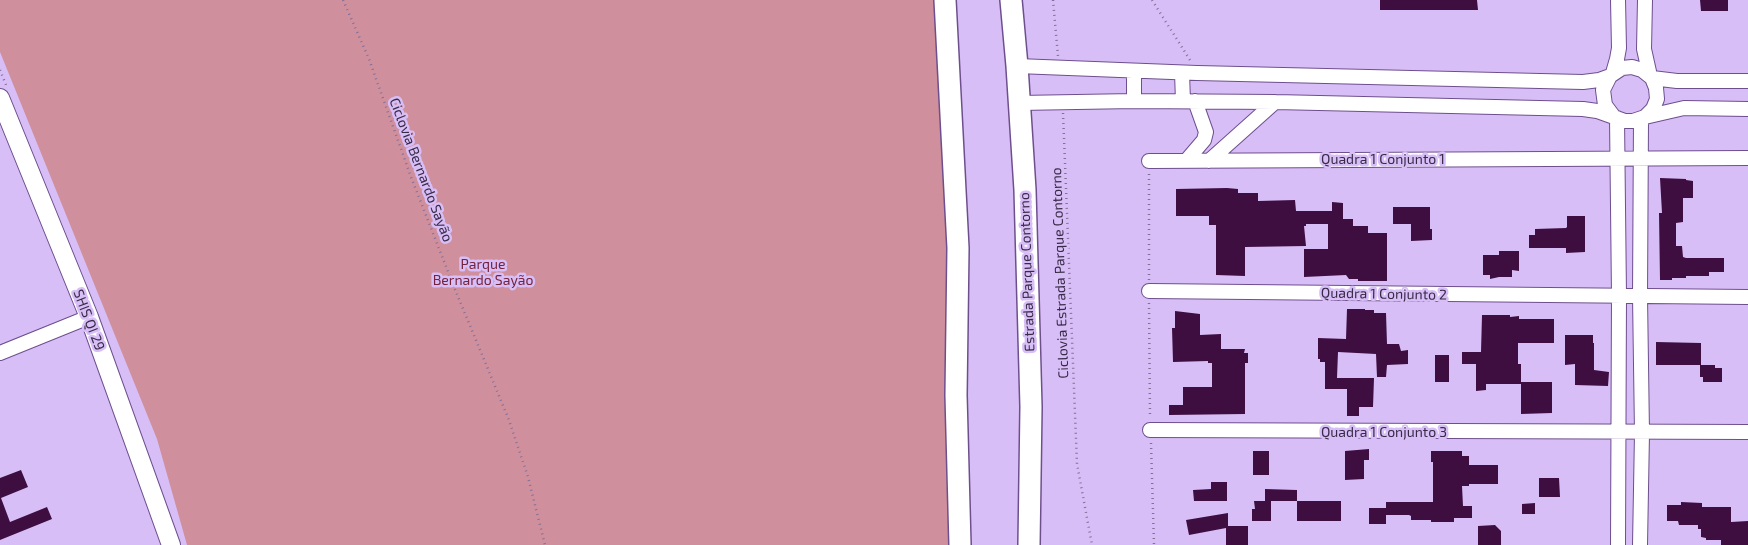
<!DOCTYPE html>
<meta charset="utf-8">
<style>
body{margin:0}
canvas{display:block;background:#d8bef6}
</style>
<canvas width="1748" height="545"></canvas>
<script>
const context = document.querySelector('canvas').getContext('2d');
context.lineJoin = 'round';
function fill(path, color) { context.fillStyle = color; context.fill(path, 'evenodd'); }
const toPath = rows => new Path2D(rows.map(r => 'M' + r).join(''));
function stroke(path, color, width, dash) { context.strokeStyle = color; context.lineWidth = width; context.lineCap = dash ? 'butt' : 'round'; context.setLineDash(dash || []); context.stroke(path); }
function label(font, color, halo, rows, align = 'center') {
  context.font = font + ' "Exo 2",sans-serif'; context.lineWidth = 5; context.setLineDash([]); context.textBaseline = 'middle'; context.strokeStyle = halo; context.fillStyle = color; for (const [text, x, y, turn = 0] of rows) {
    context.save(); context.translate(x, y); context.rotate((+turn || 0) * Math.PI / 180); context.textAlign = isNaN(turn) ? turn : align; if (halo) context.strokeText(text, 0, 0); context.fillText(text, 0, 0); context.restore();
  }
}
fill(toPath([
 [0,0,948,0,960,545,187,545,157,439,0,52]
]), '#d08f9c');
fill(toPath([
 [1380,0,1477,0,1478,10,1380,10],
 [1700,0,1728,0,1728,11,1701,11],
 [1660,178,1686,179,1686,180,1693,181,1693,198,1683,198,1683,222,1676,223,1676,246,1682,246,1683,257,1686,258,1724,258,1724,272,1709,272,1709,276,1686,276,1686,278,1672,278,1672,280,1660,280,1659,213,1662,213],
 [1227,188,1238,189,1238,193,1258,193,1258,201,1295,200,1296,211,1332,211,1332,202,1343,203,1343,219,1353,219,1353,226,1368,226,1368,233,1387,233,1387,281,1358,281,1358,279,1349,279,1346,275,1304,277,1304,249,1328,249,1328,224,1306,224,1306,226,1304,226,1306,246,1245,247,1245,276,1216,275,1216,225,1209,225,1209,216,1176,216,1176,189],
 [1393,207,1430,207,1430,229,1432,229,1432,240,1411,241,1411,224,1393,224],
 [1567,216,1585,216,1585,252,1566,253,1566,248,1529,248,1529,235,1535,235,1535,229,1566,228,1567,227],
 [1499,251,1519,251,1519,271,1512,270,1512,277,1499,277,1490,279,1490,275,1483,275,1483,255,1499,255],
 [1347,309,1365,309,1365,310,1374,310,1374,313,1386,313,1387,344,1399,344,1401,351,1408,350,1408,364,1387,365,1386,377,1377,377,1376,354,1338,352,1337,378,1374,378,1373,407,1359,407,1359,416,1347,416,1347,389,1325,389,1325,362,1320,362,1320,359,1318,359,1318,338,1346,339],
 [1175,311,1200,314,1200,335,1221,334,1221,349,1245,349,1244,353,1248,353,1248,363,1245,363,1245,414,1169,415,1169,405,1183,405,1183,387,1212,387,1212,363,1208,363,1208,361,1173,362,1172,328,1175,328],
 [1482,315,1510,315,1510,317,1519,316,1519,319,1554,319,1554,343,1518,343,1518,364,1521,364,1521,384,1486,384,1486,390,1476,391,1476,364,1462,364,1462,352,1481,352],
 [1565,335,1593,335,1593,343,1594,343,1594,370,1609,372,1608,386,1575,385,1575,364,1565,365],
 [1656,342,1701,343,1701,365,1656,365],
 [1435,355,1449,355,1449,382,1435,382],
 [1700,365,1715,365,1715,368,1722,368,1722,382,1703,382,1703,377,1700,377],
 [1521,382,1552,382,1552,413,1521,414],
 [1369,449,1369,460,1364,460,1364,479,1345,480,1345,451],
 [1253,451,1269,451,1269,475,1253,475],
 [1431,451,1462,451,1462,456,1469,456,1469,465,1498,465,1498,484,1469,484,1469,486,1462,486,1463,506,1472,506,1472,518,1454,518,1454,522,1431,522,1431,520,1411,520,1411,516,1409,515,1386,515,1386,524,1369,524,1369,508,1386,508,1386,511,1386,502,1433,502,1433,462,1431,462],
 [21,470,28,487,1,498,10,522,47,507,52,519,0,540,0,478],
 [1539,478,1559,478,1560,497,1539,497],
 [1211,482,1227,482,1227,501,1194,501,1193,490,1211,489],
 [1265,489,1297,490,1297,501,1271,501,1271,521,1252,521,1252,509,1255,509,1254,501,1265,501],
 [1297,501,1341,501,1341,521,1297,521],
 [1681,502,1702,503,1702,507,1731,507,1731,522,1748,521,1748,545,1721,545,1721,540,1706,540,1706,538,1701,537,1701,529,1698,529,1698,525,1679,525,1678,521,1667,521,1667,505,1681,505],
 [1535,503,1535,514,1522,514,1522,504],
 [1228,513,1228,526,1248,526,1248,545,1226,545,1226,528,1189,535,1186,520],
 [1495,525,1501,531,1501,545,1478,545,1478,526]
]), '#3e0e41');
const minor = toPath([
 [1645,0,1644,49,1650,76],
 [1017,66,1197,73,1583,82,1599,80,1610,76],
 [1182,73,1183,101],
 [1613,73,1617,59,1619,48,1618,0],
 [1652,78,1677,81,1748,81],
 [1134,101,1134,71],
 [1019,103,1134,101,1275,102,1583,109,1597,111,1625,121,1633,121,1645,117,1653,109,1657,99,1656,88,1652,78,1642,70,1632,67,1622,68,1610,76,1603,90,1605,105,1614,117],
 [1645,117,1684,108,1748,109],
 [1617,118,1619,296,1618,545],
 [1149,161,1748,158],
 [1186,161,1204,140,1206,132,1195,101],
 [1209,161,1275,102],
 [1149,291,1748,297],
 [0,353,89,317],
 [1150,430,1748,432],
 [1640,545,1642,433,1640,296,1641,119]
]);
const tertiary = toPath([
 [0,98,89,317,171,545]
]);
const primary = toPath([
 [945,0,958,248,956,395,960,545],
 [1011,0,1017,66,1025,190,1031,407,1029,545]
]);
stroke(minor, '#6e4f8e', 16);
stroke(tertiary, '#6e4f8e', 20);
stroke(primary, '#6e4f8e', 24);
stroke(toPath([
 [343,0,369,59,411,177,454,287,509,420,528,477,545,545],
 [1053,0,1058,56],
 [1152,0,1190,60],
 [0,70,6,85],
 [1063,113,1077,464,1092,545],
 [1149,280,1149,173],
 [1149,303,1150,417],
 [1151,443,1154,545]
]), '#837099', 2.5, [1, 4]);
stroke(minor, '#fff', 14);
stroke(tertiary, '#fff', 18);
stroke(primary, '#fff', 21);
label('14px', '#382b47', '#d8bef6', [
 ["Quadra 1 Conjunto 1",1383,159],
 ["Ciclovia Bernardo Sayão",421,170,69],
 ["Estrada Parque Contorno",1027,272,-92],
 ["Ciclovia Estrada Parque Contorno",1060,273,-92],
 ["Quadra 1 Conjunto 2",1384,294,1],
 ["SHIS QI 29",89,320,69],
 ["Quadra 1 Conjunto 3",1384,432]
]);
label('14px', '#75223c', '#d8bef6', [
 ["Parque",483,264],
 ["Bernardo Sayão",483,280]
]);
</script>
